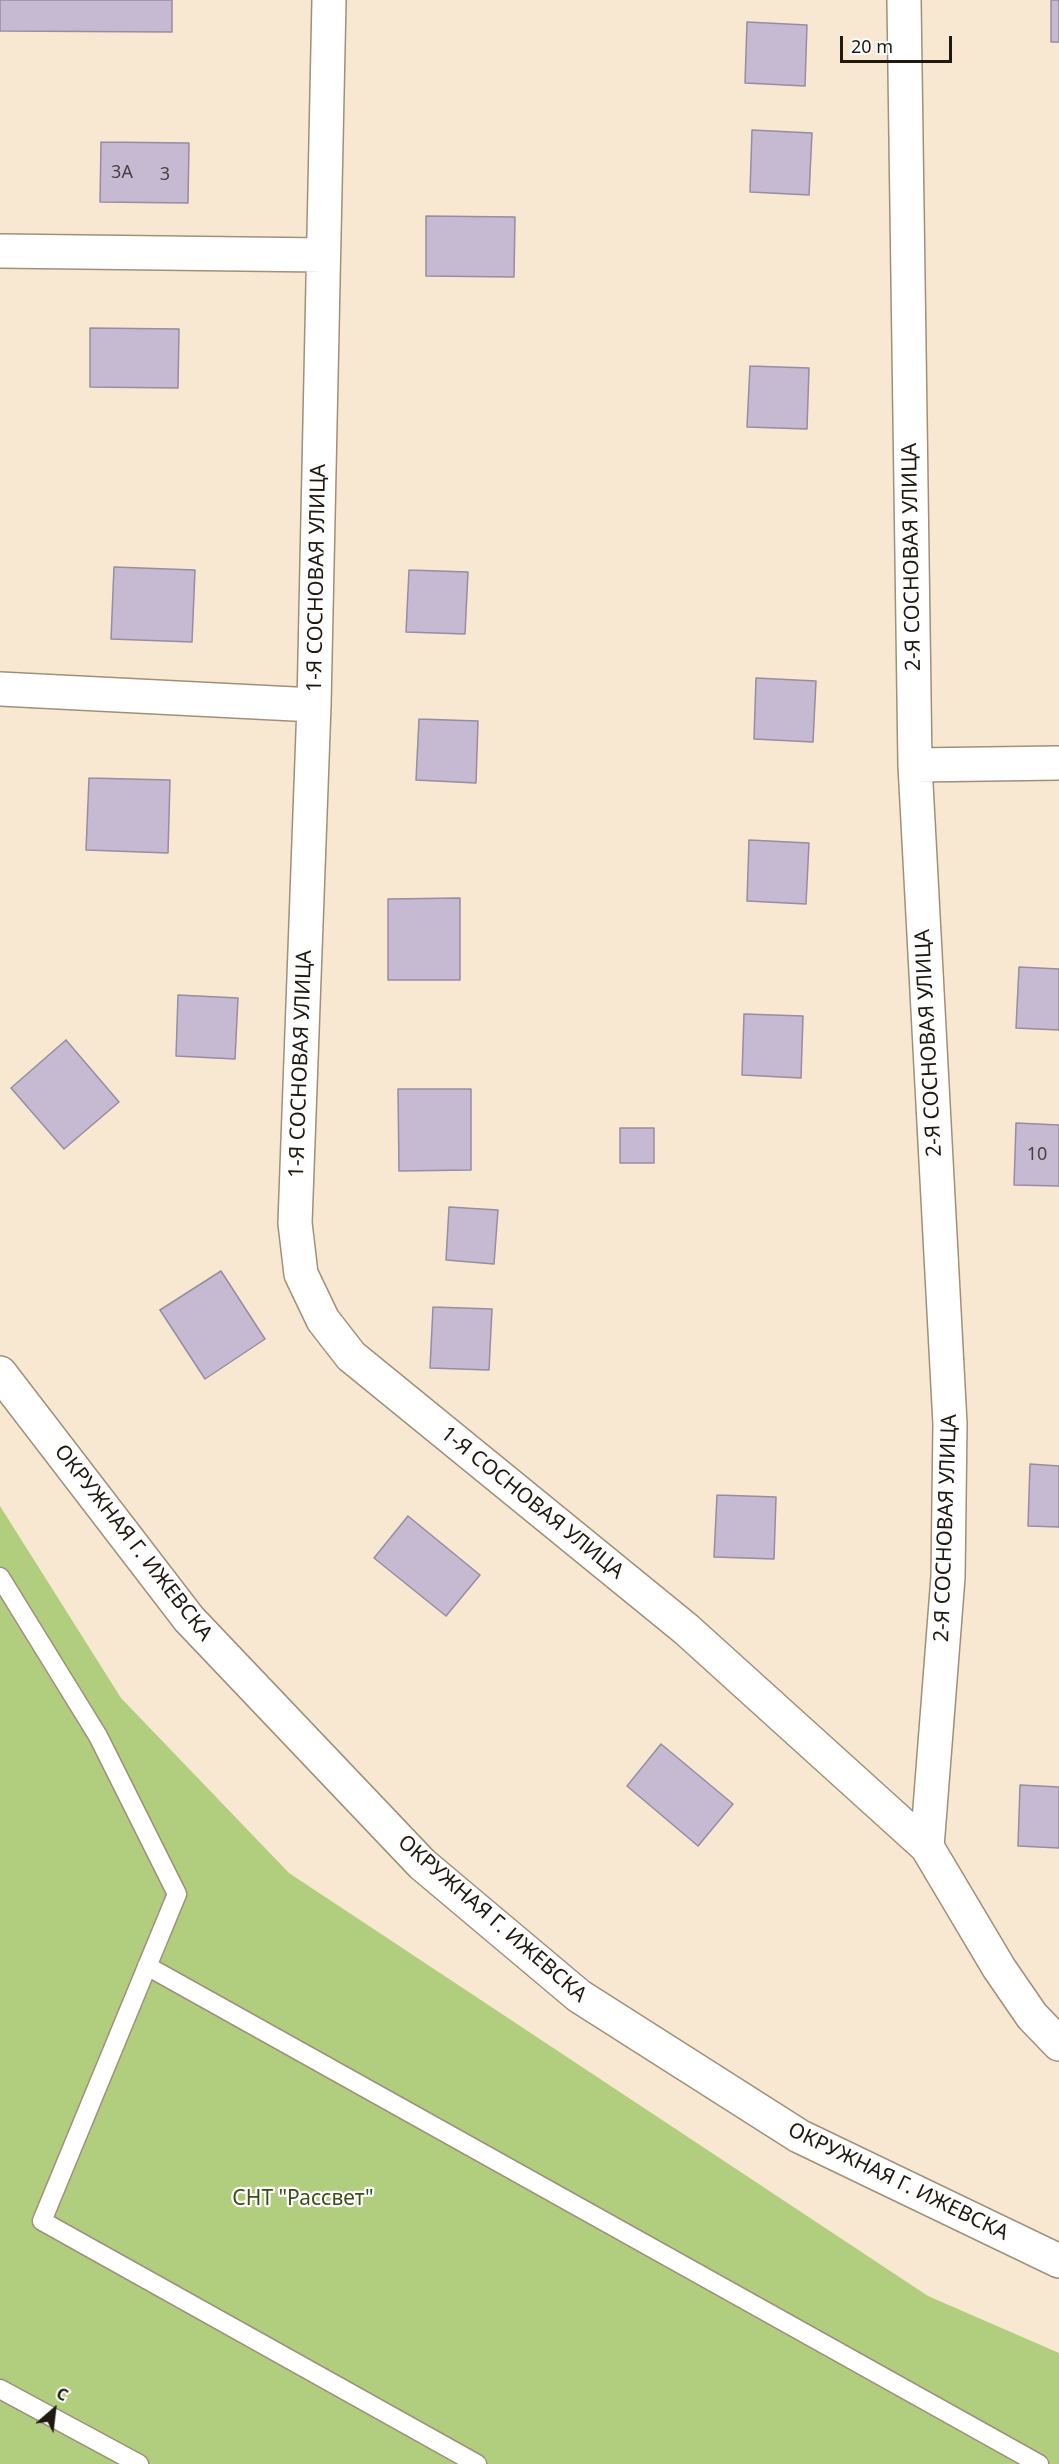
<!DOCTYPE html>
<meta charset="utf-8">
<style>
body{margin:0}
#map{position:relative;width:1059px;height:2464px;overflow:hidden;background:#f9e8d1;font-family:"Noto Sans",sans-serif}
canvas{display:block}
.north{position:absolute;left:24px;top:2380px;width:60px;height:60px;-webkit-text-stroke:4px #fff;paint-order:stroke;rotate:28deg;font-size:16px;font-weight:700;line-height:24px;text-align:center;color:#1f1910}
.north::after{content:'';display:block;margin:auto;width:21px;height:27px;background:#1f1910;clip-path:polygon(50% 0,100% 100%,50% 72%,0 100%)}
.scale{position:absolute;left:840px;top:36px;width:112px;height:27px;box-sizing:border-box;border:3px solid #1f1910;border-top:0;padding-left:8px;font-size:18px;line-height:21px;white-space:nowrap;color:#1f1910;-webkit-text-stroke:4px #fff;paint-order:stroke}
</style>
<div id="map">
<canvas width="1059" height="2464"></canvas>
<div class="north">С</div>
<div class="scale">20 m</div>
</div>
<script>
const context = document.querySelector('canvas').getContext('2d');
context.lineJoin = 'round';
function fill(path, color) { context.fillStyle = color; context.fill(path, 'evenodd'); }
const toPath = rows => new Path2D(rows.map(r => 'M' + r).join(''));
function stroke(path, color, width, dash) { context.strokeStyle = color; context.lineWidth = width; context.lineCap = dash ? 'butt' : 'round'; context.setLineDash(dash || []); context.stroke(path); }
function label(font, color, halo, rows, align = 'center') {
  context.font = font + ' "Noto Sans",sans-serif'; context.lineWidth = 4.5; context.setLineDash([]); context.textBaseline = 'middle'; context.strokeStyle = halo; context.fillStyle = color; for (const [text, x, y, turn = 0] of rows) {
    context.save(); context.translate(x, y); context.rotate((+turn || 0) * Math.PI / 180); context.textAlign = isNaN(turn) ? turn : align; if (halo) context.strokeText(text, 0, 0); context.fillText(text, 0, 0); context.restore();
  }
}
fill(toPath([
 [0,1506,121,1698,289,1873,928,2296,1059,2353,1059,2464,0,2464]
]), '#b0ce7d');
const building = toPath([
 [0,0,172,0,172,32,0,31,0,0],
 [1051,0,1059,0,1059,42,1051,42,1051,0],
 [747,22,807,25,805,86,745,83,747,22],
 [752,130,812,133,809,195,750,192,752,130],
 [101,142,189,143,188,203,100,202,101,142],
 [426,216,515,217,514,277,426,276,426,216],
 [90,328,179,329,178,388,90,387,90,328],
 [750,366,809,368,807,429,747,427,750,366],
 [114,567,195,570,192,642,111,639,114,567],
 [409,570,468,572,465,634,406,632,409,570],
 [756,678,816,681,813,742,754,739,756,678],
 [419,719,478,721,476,783,416,780,419,719],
 [89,778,170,780,168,853,86,850,89,778],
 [749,840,809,843,806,904,747,901,749,840],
 [460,898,460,980,388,980,388,899,460,898],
 [1019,967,1059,969,1059,1030,1016,1028,1019,967],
 [178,995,238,998,235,1059,176,1056,178,995],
 [744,1014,803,1016,801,1078,742,1075,744,1014],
 [66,1040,119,1102,64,1149,11,1088,66,1040],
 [398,1089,471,1089,471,1170,399,1171,398,1089],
 [1016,1123,1059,1125,1059,1186,1014,1185,1016,1123],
 [620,1128,654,1128,654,1163,620,1163,620,1128],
 [449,1207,498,1210,494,1264,446,1260,449,1207],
 [221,1271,265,1339,205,1379,160,1310,221,1271],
 [433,1307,492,1309,489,1370,430,1368,433,1307],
 [1030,1464,1059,1466,1059,1527,1028,1526,1030,1464],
 [717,1495,776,1497,774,1559,714,1557,717,1495],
 [408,1516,480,1575,446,1616,374,1558,408,1516],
 [661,1744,733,1804,698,1846,627,1786,661,1744],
 [1020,1785,1059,1787,1059,1848,1018,1846,1020,1785]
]);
fill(building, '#c6bad3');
stroke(building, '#968ca3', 1.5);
const lane = toPath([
 [0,1577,98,1736,177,1894,42,2221,477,2464],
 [147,1966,1039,2464],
 [0,2389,139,2464]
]);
const street = toPath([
 [329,0,314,705,295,1223,301,1274,323,1320,351,1356,686,1629,927,1847],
 [904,0,915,765,950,1424,948,1577,927,1847,999,1968,1032,2016,1059,2044],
 [0,251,323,255],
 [0,689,314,705],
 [915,765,1059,763]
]);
const primary = toPath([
 [0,1373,189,1619,422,1864,579,1996,799,2136,1059,2261]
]);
stroke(lane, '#9f907a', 21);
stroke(street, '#9f907a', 36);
stroke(primary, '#9f907a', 36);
stroke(lane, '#fff', 18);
stroke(street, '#fff', 33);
stroke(primary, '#fff', 33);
label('18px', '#494141', null, [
 ["3А",122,173],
 ["3",165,175],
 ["10",1037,1155]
]);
label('21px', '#1f1910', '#fff', [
 ["2-Я СОСНОВАЯ УЛИЦА",912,557,-91],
 ["1-Я СОСНОВАЯ УЛИЦА",317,578,-89],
 ["2-Я СОСНОВАЯ УЛИЦА",929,1043,-93],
 ["1-Я СОСНОВАЯ УЛИЦА",301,1064,-88],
 ["1-Я СОСНОВАЯ УЛИЦА",532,1503,39],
 ["2-Я СОСНОВАЯ УЛИЦА",946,1528,-88],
 ["ОКРУЖНАЯ Г. ИЖЕВСКА",133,1543,52],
 ["ОКРУЖНАЯ Г. ИЖЕВСКА",492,1919,41],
 ["ОКРУЖНАЯ Г. ИЖЕВСКА",898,2182,26]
]);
label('21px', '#3a4d12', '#fff', [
 ["СНТ \"Рассвет\"",303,2199]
]);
</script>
